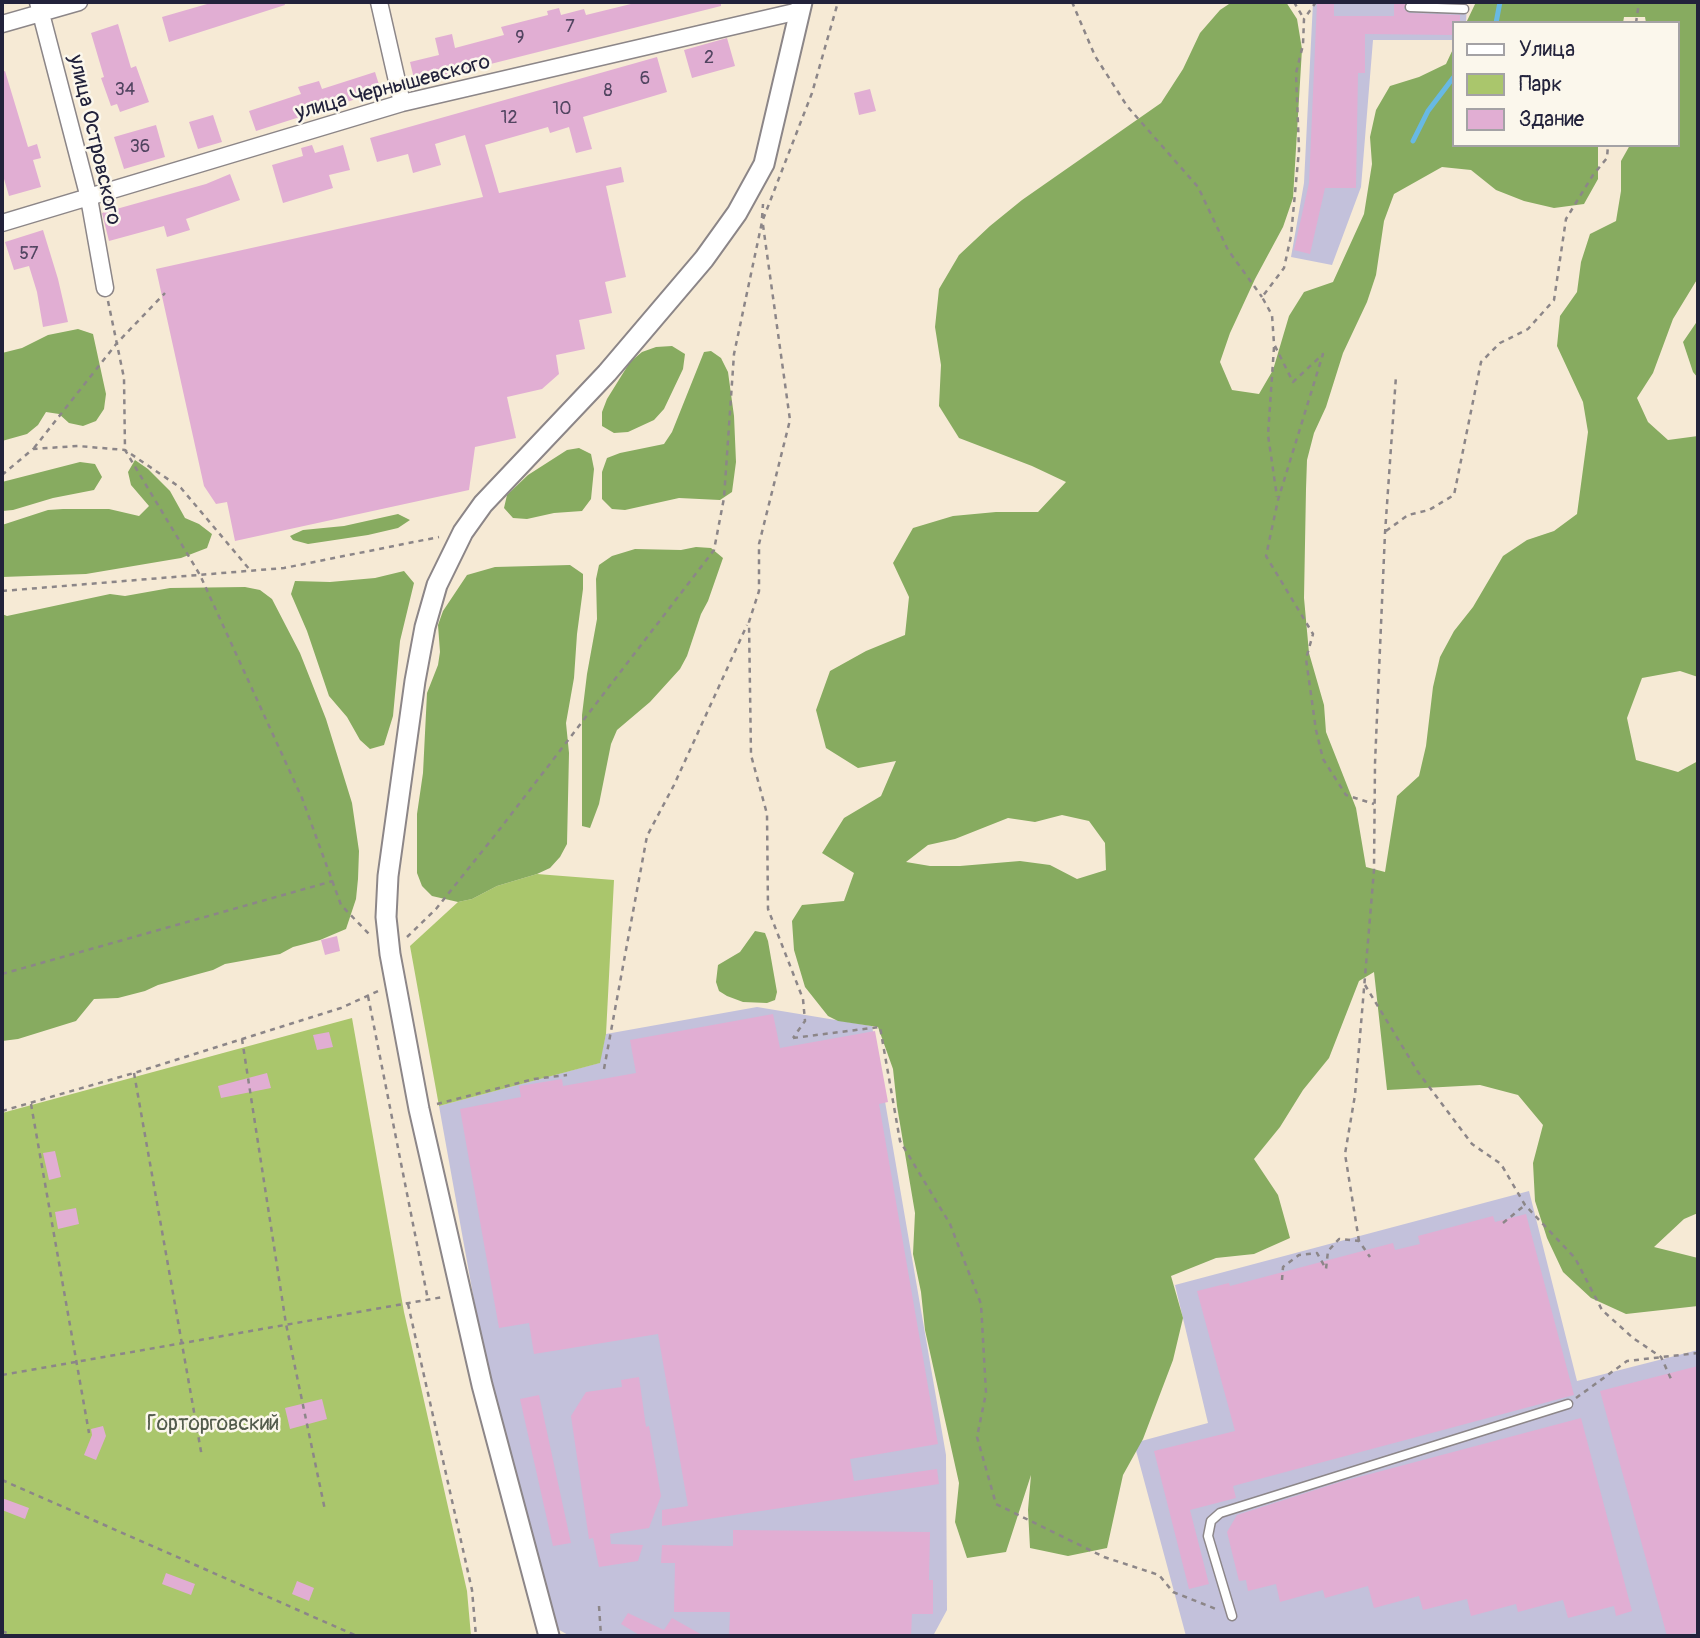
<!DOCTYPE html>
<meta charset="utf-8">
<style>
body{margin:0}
#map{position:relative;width:1700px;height:1638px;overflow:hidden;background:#f6ead5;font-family:Pangolin,sans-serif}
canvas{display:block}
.frame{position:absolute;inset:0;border:4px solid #22223b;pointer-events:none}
.legend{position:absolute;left:1452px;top:21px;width:228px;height:126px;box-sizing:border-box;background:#fbf7ec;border:2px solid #a4a2a5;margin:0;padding:9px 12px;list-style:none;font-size:21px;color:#22223b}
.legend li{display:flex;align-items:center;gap:14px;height:35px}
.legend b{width:35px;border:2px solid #a4a2a5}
</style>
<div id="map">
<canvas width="1700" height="1638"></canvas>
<div class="frame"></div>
<ul class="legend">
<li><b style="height:9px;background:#fff"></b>Улица</li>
<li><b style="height:19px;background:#aac66c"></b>Парк</li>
<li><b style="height:19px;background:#e1aed3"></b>Здание</li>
</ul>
</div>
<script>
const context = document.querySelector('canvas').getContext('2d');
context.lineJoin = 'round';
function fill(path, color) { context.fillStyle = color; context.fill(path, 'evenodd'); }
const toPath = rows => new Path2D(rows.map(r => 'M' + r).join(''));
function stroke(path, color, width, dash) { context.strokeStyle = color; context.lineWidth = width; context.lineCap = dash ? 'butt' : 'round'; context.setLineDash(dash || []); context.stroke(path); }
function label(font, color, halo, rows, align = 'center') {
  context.font = font + ' Pangolin,sans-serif'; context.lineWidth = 5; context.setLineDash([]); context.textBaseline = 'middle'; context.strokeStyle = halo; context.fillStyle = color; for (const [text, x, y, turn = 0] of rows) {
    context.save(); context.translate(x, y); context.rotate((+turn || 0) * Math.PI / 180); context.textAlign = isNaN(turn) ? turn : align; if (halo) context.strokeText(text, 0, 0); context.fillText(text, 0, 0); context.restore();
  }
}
fill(toPath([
 [1313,2,1467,2,1466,23,1453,23,1453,40,1373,40,1361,187,1332,265,1291,257,1304,183],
 [757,1007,872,1026,946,1455,947,1610,933,1636,570,1636,554,1627,508,1489,439,1106,599,1063,606,1034],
 [1529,1191,1577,1381,1698,1350,1698,1636,1186,1636,1134,1443,1208,1423,1175,1285]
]), '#c3c1db');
fill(toPath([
 [537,874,614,880,606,1034,600,1063,439,1106,410,946,458,902,472,899,497,886],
 [352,1018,404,1312,467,1591,471,1636,2,1636,2,1113]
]), '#aac66c');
fill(toPath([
 [1232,2,1286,2,1297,19,1302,49,1293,198,1283,227,1255,279,1230,333,1220,362,1232,390,1259,394,1273,370,1289,316,1304,292,1333,282,1364,214,1372,164,1370,137,1376,110,1390,86,1419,77,1446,64,1453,49,1453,145,1598,145,1598,179,1584,204,1554,208,1524,201,1496,190,1471,170,1442,167,1394,194,1384,221,1376,275,1367,302,1343,353,1326,407,1314,433,1307,460,1306,489,1304,598,1309,653,1324,705,1326,732,1356,808,1366,867,1385,872,1397,796,1419,776,1426,746,1433,687,1440,657,1454,631,1473,607,1503,556,1527,540,1554,531,1577,514,1588,432,1583,402,1557,346,1560,316,1577,292,1581,262,1590,234,1616,221,1621,191,1621,161,1630,145,1677,145,1677,23,1646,23,1645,17,1624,17,1623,23,1466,23,1476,2,1698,2,1698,278,1673,319,1653,373,1637,398,1648,422,1668,440,1698,436,1698,677,1680,671,1642,678,1627,718,1636,760,1678,772,1698,761,1698,1213,1684,1219,1654,1247,1698,1258,1698,1306,1626,1314,1591,1298,1563,1272,1547,1238,1535,1201,1533,1163,1543,1125,1518,1095,1480,1085,1387,1090,1374,972,1359,981,1329,1058,1303,1090,1280,1127,1254,1159,1278,1195,1290,1238,1254,1254,1216,1258,1171,1276,1183,1318,1173,1360,1143,1439,1123,1475,1107,1548,1068,1556,1030,1548,1028,1510,1031,1475,1006,1552,967,1558,955,1522,959,1483,925,1330,921,1292,913,1254,915,1213,897,1106,893,1069,878,1027,838,1021,828,1016,805,987,794,950,792,921,802,905,844,901,854,873,822,853,844,818,881,796,896,761,858,768,826,748,816,710,830,671,866,651,905,635,909,597,893,563,913,528,953,516,996,512,1038,512,1066,482,1032,466,959,438,939,406,941,365,935,327,939,289,959,255,990,226,1022,200,1161,103,1183,69,1200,33,1220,10],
 [1062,815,1089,821,1105,843,1106,870,1077,879,1050,865,1020,861,960,866,930,866,906,862,928,845,955,839,1008,818,1035,822],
 [1698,320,1698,378,1693,372,1683,342],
 [78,329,93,334,106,394,104,409,96,421,83,426,69,423,59,414,46,412,38,425,27,434,2,441,2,353,22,348,48,335],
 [672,346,685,354,683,369,664,409,654,420,628,432,614,433,602,426,602,412,607,399,630,362,642,352,656,347],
 [711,351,721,358,728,372,734,416,736,462,732,492,720,500,679,498,625,510,612,509,602,499,602,472,607,458,620,453,664,444,672,432,704,352],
 [579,448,591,454,594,469,591,499,582,511,554,513,527,519,513,518,504,508,507,495,528,475,567,450],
 [135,460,148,469,170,491,185,518,199,524,212,534,207,548,181,558,86,574,2,577,2,525,48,510,63,509,109,509,139,516,149,506,131,485,128,472],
 [80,462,95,464,102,477,94,490,53,498,13,510,2,511,2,482],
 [398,514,410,520,398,528,368,535,308,544,293,540,290,536,303,530,344,526],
 [696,547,711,548,723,558,708,601,701,614,687,656,680,669,650,702,617,730,611,744,599,804,590,828,582,826,582,715,587,674,597,619,596,579,599,565,612,556,635,549,681,550],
 [570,565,583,574,583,589,577,634,574,678,566,723,569,753,567,844,560,857,550,868,537,874,497,886,472,899,458,902,432,896,422,886,417,873,417,814,423,773,427,693,438,665,440,652,438,625,443,611,467,575,495,567],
 [404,571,414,583,400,641,393,716,384,745,370,749,360,740,347,717,329,696,307,631,291,594,295,581,330,582,375,578],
 [245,587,260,590,272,599,300,653,326,719,352,803,359,851,358,879,356,899,346,929,320,940,293,947,280,954,225,964,213,970,158,985,145,991,118,998,94,999,76,1021,18,1039,2,1041,2,614,7,616,110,594,125,596,170,588],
 [755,931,765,933,768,941,777,992,775,1000,767,1003,743,1002,727,996,719,991,716,982,718,965,740,952]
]), '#87ab60');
stroke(toPath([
 [1496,23,1500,2],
 [1413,141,1428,111,1453,78]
]), '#68b9e3', 5);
fill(toPath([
 [214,2,284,2,285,5,169,42,162,17],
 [639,2,721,2,721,6,415,83,410,62,439,55,435,38,452,34,455,48,504,35,501,27,548,15,547,11,559,8,561,15,584,9,586,15],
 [1394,2,1406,2,1404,9,1409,13,1460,15,1460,23,1453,23,1453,35,1365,34,1365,73,1358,73,1356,188,1325,188,1310,254,1294,250,1309,183,1317,3,1334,4,1334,16,1394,16],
 [118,24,131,68,136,66,149,102,120,112,117,104,111,106,101,78,104,77,91,33],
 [727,38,735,66,692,78,684,50],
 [657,57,667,92,583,117,592,149,576,153,569,127,550,133,548,127,485,145,499,193,621,167,624,182,606,186,626,277,605,282,612,313,579,320,585,349,556,355,559,374,542,389,507,397,516,438,475,447,469,490,235,541,227,502,216,504,204,486,156,269,483,197,465,135,435,144,441,165,413,173,408,154,377,162,370,138],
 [5,71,28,147,37,144,41,158,33,160,41,187,9,196,2,172,2,72],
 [375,72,381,91,256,131,249,111,301,94,298,87,319,81,322,89],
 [870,89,876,111,859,115,854,93],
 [213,115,222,142,198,149,189,122],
 [156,125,165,157,124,169,114,137],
 [312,145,315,153,343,145,350,170,329,175,333,188,283,203,272,165,303,156,301,148],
 [230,174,240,200,186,219,190,230,167,237,164,226,109,241,102,213,206,184],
 [43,230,58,279,68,322,43,327,37,292,29,266,14,270,5,242],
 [337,936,340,951,325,955,321,940],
 [773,1014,780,1048,875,1031,888,1102,879,1104,938,1444,850,1459,854,1481,937,1469,939,1484,662,1526,662,1510,688,1506,658,1334,534,1354,529,1323,499,1328,460,1109,521,1097,519,1086,562,1079,563,1086,636,1073,630,1040],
 [329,1032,333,1047,317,1050,313,1035],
 [267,1073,271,1088,221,1098,218,1086],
 [55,1151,61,1177,49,1180,43,1153],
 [76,1208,79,1224,58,1229,55,1212],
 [1526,1214,1574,1395,1233,1486,1236,1498,1190,1510,1209,1584,1189,1589,1154,1451,1235,1431,1197,1291,1229,1283,1230,1286,1393,1243,1395,1250,1420,1244,1418,1236,1493,1216,1495,1222],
 [1698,1366,1698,1632,1682,1636,1667,1636,1600,1391],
 [639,1377,646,1427,649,1426,661,1496,649,1528,610,1534,611,1544,643,1545,638,1561,599,1567,593,1538,589,1539,571,1416,586,1392,622,1387,621,1380],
 [539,1395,571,1543,553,1546,520,1399],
 [322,1399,327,1419,290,1429,285,1408],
 [1581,1418,1632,1611,1616,1616,1614,1606,1568,1618,1563,1600,1518,1612,1516,1604,1471,1616,1467,1599,1423,1610,1419,1596,1374,1608,1368,1586,1325,1598,1323,1590,1280,1602,1276,1584,1248,1591,1246,1580,1239,1581,1227,1532,1237,1515,1340,1482],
 [103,1426,106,1436,96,1460,84,1455,92,1435,91,1429],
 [2,1498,29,1508,25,1519,2,1510],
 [733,1530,930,1532,929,1580,933,1580,933,1614,912,1614,911,1636,729,1636,730,1612,674,1612,675,1563,661,1563,662,1545,733,1546],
 [166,1573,195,1584,191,1595,162,1584],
 [297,1581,314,1588,309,1601,292,1594],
 [628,1613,664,1630,672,1618,704,1636,641,1636,621,1624]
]), '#e1aed3');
const service = toPath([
 [1410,7,1464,9],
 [1232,1616,1208,1536,1211,1521,1220,1513,1568,1404]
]);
const minor = toPath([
 [38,2,89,198,105,288],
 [379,2,402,103],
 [2,24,79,2],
 [2,223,402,103,799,11]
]);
const tertiary = toPath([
 [549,1636,482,1385,419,1109,390,954,386,917,388,876,415,681,425,627,437,585,463,532,483,504,607,373,704,259,737,213,764,164,802,2]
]);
stroke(service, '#8c8688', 11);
stroke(minor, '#8c8688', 19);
stroke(tertiary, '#8c8688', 23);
stroke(toPath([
 [1072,2,1095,56,1127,106,1198,187,1228,250,1262,297],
 [1294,2,1304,19],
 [1316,2,1304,19,1303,45,1296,73,1299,150,1291,236,1284,268,1262,297,1272,315,1274,344,1293,382,1323,354,1278,500,1266,556,1313,634,1306,659,1316,730,1323,759,1346,795,1374,804],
 [1636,23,1639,2],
 [762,218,763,204],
 [763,225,790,420,759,544,759,591,749,622,751,755,767,814,768,909,803,999,805,1021,793,1038],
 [108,301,124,378,125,450,200,575,302,798,341,905,370,935],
 [1274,347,1268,435,1277,497],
 [34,448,117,343,165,293],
 [2,475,33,449,78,446,125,450,181,488,250,570],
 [1386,531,1408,515,1429,510,1454,495,1481,362,1500,343,1528,329,1554,300,1566,219,1593,175,1607,158,1608,145],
 [2,591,284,568,439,537],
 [407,937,436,909,496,834,714,550,724,498,734,354,762,222,812,93,838,2],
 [2,974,333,881],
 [1365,985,1418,1072,1472,1144,1501,1164,1525,1205,1575,1258,1602,1310,1633,1338,1661,1357,1672,1381],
 [368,996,428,1300],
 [793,1038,880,1027,900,1141,950,1224,981,1304,986,1393,977,1437,996,1504,1104,1557,1159,1575,1173,1592,1216,1609],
 [242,1039,286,1324,325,1510],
 [604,1069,647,836,674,785,747,625],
 [134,1073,202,1457],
 [31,1104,89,1433],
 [437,1104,534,1079,567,1075],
 [2,1111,134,1073,341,1008,378,991],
 [1503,1223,1525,1205],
 [1359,1241,1345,1154,1355,1095,1374,870,1375,763,1385,533,1396,376],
 [1282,1280,1283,1267,1299,1255,1317,1253,1326,1269,1328,1251,1339,1239,1359,1241,1370,1257],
 [408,1304,472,1590,476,1636],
 [2,1375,443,1297],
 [1576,1398,1627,1361,1698,1353],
 [2,1480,357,1636],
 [599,1606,601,1636],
 [2,1631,14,1636]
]), '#8c8688', 2.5, [5, 5]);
stroke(service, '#fff', 8);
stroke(minor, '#fff', 16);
stroke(tertiary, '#fff', 19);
label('18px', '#524561', null, [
 ["7",570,27],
 ["9",520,38],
 ["2",709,58],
 ["6",645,79],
 ["34",125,90],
 ["8",608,91],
 ["10",562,109],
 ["12",509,118],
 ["36",140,147],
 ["57",29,254]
]);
label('21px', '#22223b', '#fbf7ec', [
 ["улица Чернышевского",393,88,-15],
 ["улица Островского",94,140,77]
]);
label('21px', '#525b4c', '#fbf7ec', [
 ["Горторговский",213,1425]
]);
</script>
